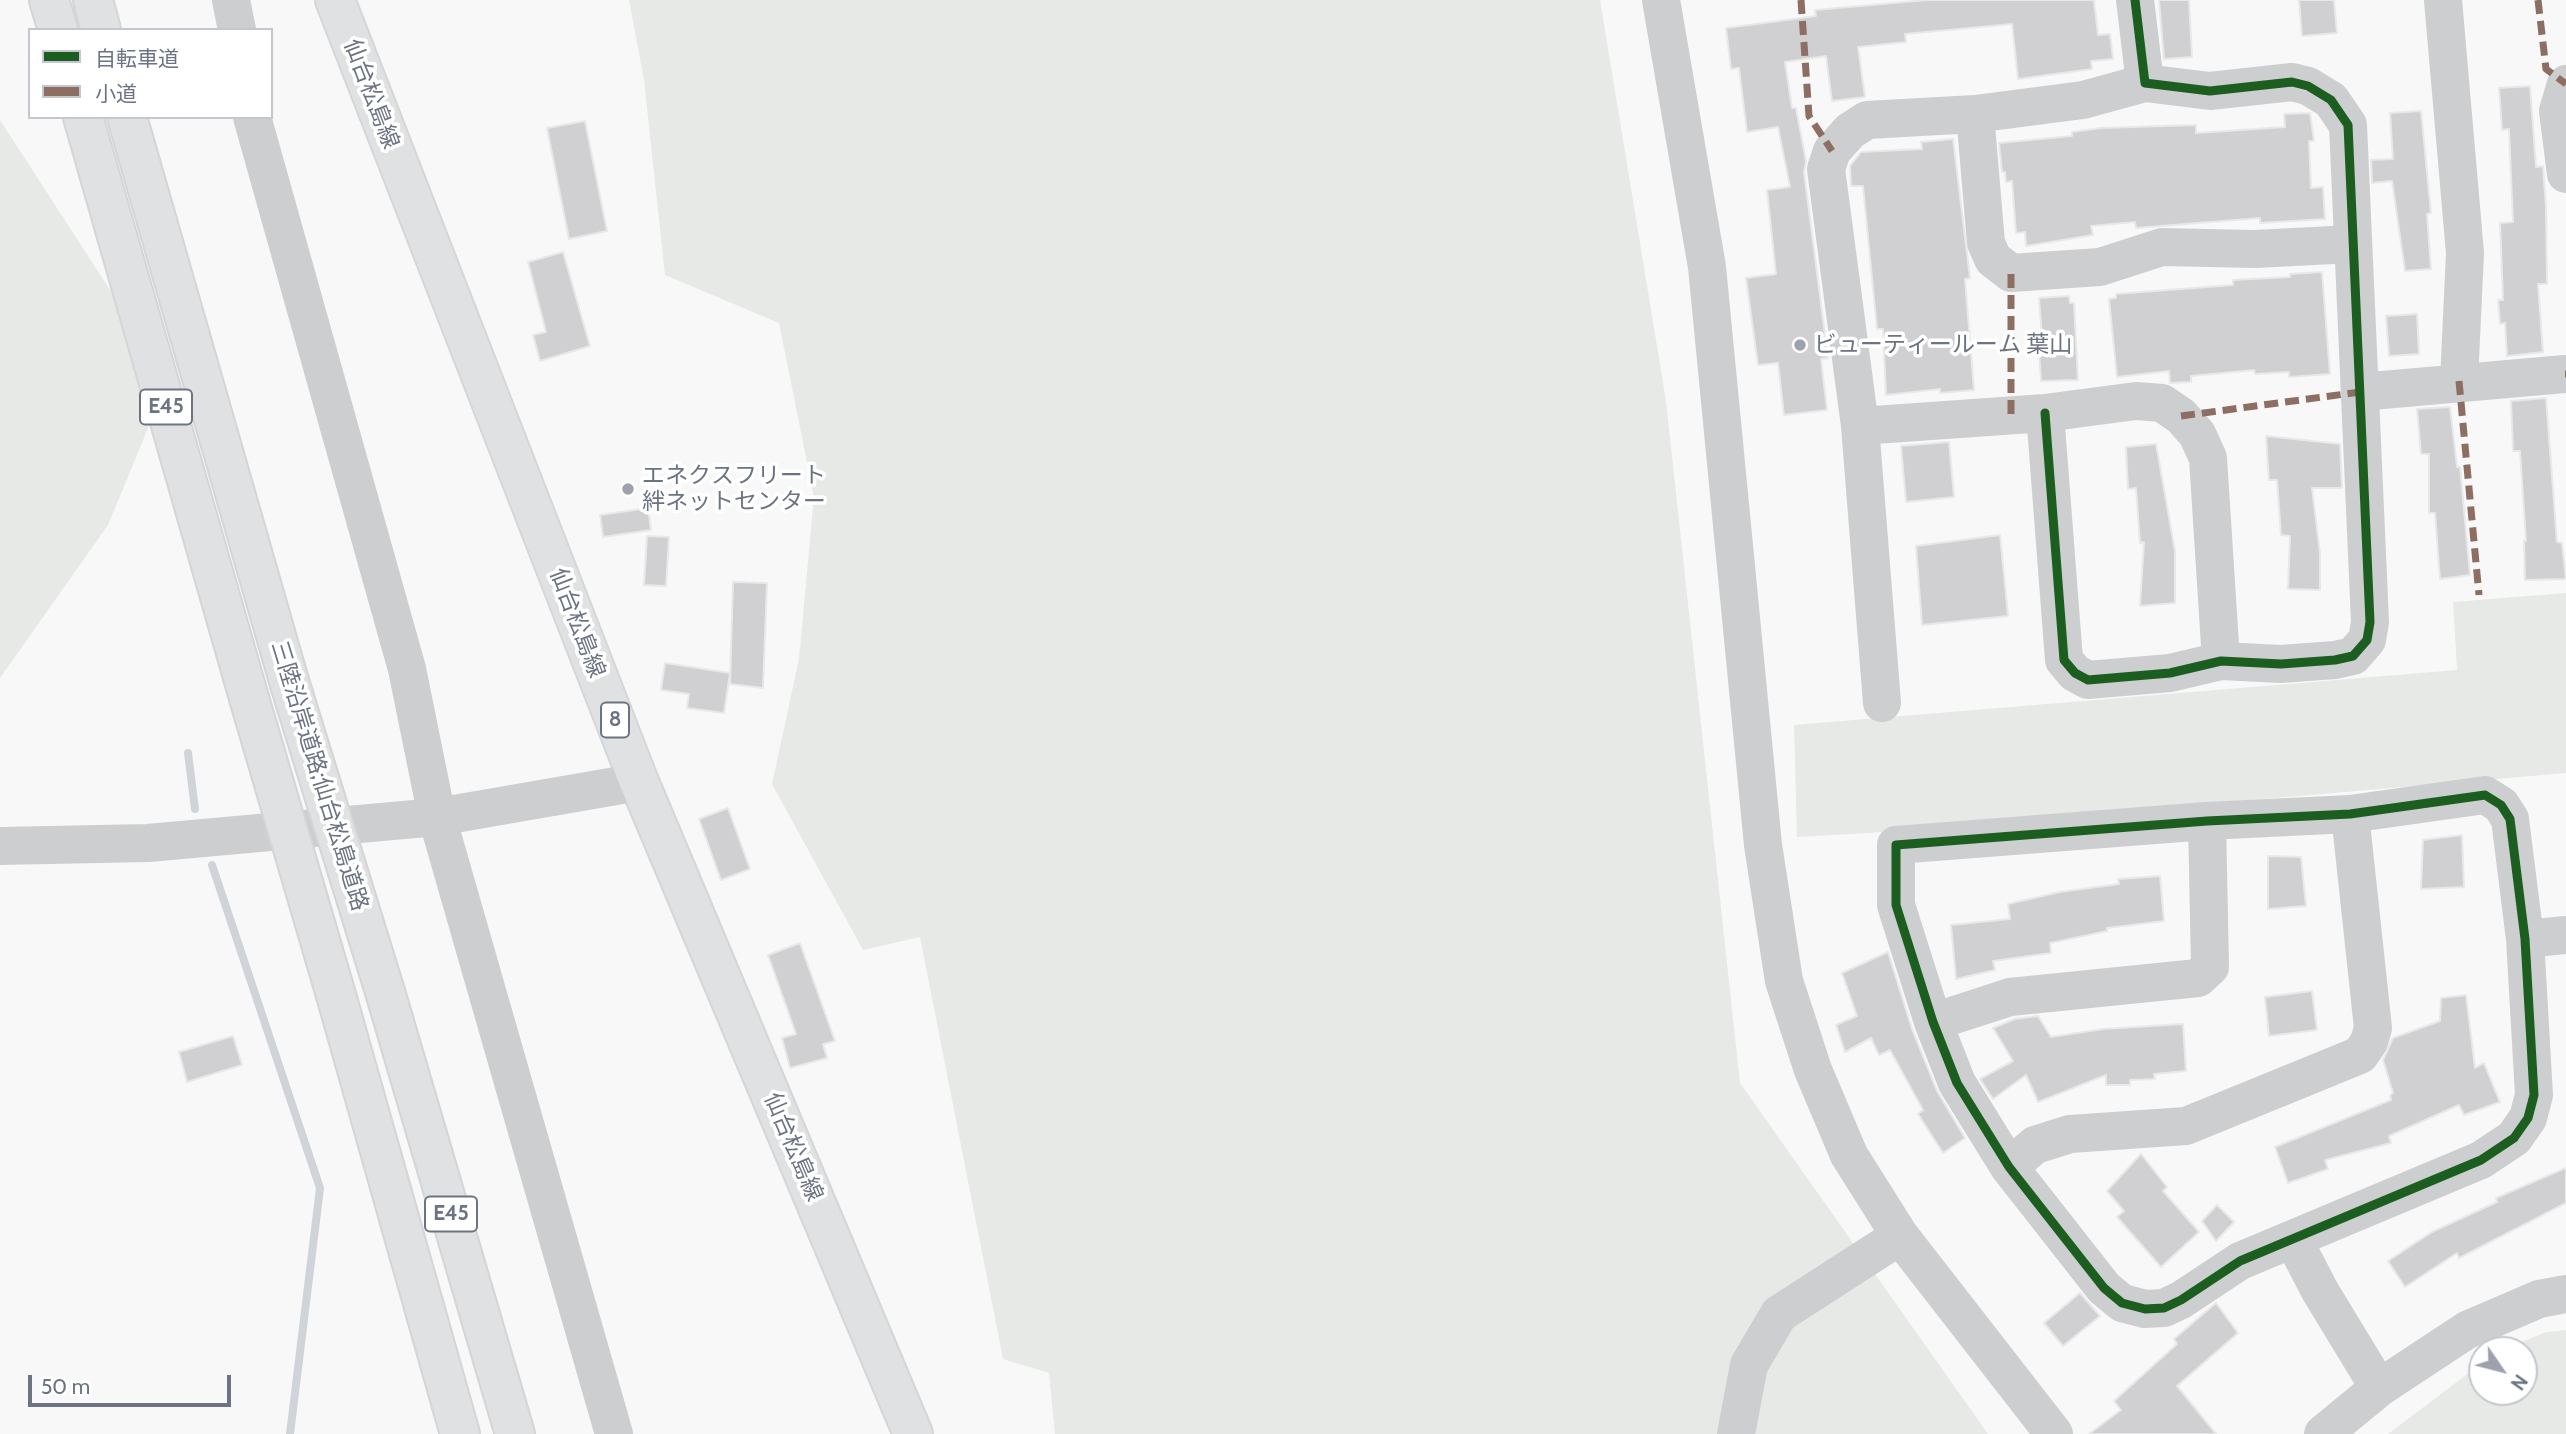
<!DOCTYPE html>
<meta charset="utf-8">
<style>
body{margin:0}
#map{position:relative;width:2566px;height:1434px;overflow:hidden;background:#f8f8f8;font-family:Cabin,"Noto Sans JP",sans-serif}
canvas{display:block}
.legend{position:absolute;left:28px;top:28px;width:245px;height:91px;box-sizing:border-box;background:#fff;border:2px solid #c4c7ce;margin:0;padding:9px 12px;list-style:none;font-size:21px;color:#6c7484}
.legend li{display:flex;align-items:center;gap:14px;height:35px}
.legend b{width:35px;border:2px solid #c4c7ce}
.north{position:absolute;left:2468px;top:1336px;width:70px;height:70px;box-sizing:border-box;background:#fff;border:2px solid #c4c7ce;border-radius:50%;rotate:125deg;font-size:19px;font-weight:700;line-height:28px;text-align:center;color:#6c7484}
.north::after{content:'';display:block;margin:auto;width:24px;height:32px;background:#9da2ad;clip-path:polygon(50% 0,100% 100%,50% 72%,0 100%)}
.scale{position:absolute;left:28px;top:1375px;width:203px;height:32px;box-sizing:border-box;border:4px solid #6c7484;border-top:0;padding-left:9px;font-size:21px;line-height:24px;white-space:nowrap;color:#6c7484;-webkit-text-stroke:5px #fff;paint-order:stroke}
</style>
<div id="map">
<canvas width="2566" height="1434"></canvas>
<ul class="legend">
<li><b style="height:9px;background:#1b5e20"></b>自転車道</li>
<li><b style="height:9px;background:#8d6e63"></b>小道</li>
</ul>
<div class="north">N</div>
<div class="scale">50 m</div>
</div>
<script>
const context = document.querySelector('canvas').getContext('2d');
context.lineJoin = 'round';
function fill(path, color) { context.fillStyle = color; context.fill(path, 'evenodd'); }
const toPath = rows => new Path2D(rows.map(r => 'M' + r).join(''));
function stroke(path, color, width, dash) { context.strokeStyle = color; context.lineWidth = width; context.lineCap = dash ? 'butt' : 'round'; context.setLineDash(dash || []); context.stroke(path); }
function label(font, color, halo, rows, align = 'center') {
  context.font = font + ' Cabin,"Noto Sans JP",sans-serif'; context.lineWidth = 7; context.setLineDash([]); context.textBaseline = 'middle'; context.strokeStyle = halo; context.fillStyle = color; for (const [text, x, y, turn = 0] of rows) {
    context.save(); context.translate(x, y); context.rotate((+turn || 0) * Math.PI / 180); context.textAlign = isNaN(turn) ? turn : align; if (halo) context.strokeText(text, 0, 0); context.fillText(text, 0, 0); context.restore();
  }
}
fill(toPath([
 [629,0,1600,0,1666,401,1740,1083,1988,1434,1055,1434,1049,1373,1003,1359,920,937,863,950,772,784,799,659,814,497,779,323,665,275,644,80],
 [0,120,134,327,151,421,108,525,0,678],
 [2566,593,2566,773,1869,833,1797,837,1794,725,2457,670,2453,602],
 [2566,1330,2566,1434,2388,1434,2482,1363,2482,1392,2524,1392,2524,1350,2502,1350,2546,1332]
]), '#e6e9e5');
stroke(toPath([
 [188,753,195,809],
 [212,865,320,1188,290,1434]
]), '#d0d4d8', 8);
const building = toPath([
 [1927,0,2094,0,2098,35,2110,34,2113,59,2091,61,2092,69,2018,79,2012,24,1905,34,1906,42,1858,47,1865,97,1832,101,1826,56,1785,62,1792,108,1796,108,1806,161,1804,172,1828,358,1821,359,1827,410,1784,415,1778,363,1758,365,1746,278,1776,274,1767,190,1790,187,1778,127,1747,132,1739,68,1731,69,1726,28,1816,16,1815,10,1927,0],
 [2159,0,2189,0,2192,57,2164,59,2159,0],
 [2299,0,2334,0,2337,33,2302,36,2299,0],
 [2530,86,2536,167,2543,166,2546,208,2547,284,2538,284,2543,352,2507,356,2505,323,2500,324,2498,300,2503,300,2500,223,2513,222,2509,129,2502,130,2499,88,2530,86],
 [2421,111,2431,213,2427,214,2431,269,2405,271,2392,181,2372,183,2371,160,2393,159,2390,113,2421,111],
 [2310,113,2314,141,2309,141,2311,188,2323,187,2325,219,2260,223,2260,218,2136,228,2135,222,2091,226,2093,235,2026,246,2025,232,2016,233,2012,181,2006,182,2005,172,2002,172,1999,143,2072,136,2072,132,2101,128,2196,125,2196,133,2285,127,2284,114,2310,113],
 [585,121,607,231,569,239,547,128,585,121],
 [1953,139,1970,278,1965,279,1974,390,1940,393,1940,389,1886,395,1883,329,1877,329,1863,186,1851,186,1850,166,1861,152,1922,149,1921,142,1953,139],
 [563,252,590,346,540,361,533,335,546,332,528,262,563,252],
 [2322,272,2330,374,2289,377,2289,372,2255,374,2254,370,2191,376,2191,382,2170,383,2169,371,2117,377,2109,299,2116,298,2116,294,2233,285,2233,280,2290,277,2290,274,2322,272],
 [2069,296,2070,303,2074,303,2078,380,2041,381,2039,350,2043,350,2039,298,2069,296],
 [2417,314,2419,354,2389,356,2386,316,2417,314],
 [2546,398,2557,542,2562,543,2566,579,2525,580,2524,541,2526,541,2520,451,2513,451,2511,401,2546,398],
 [2450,407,2457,467,2460,467,2470,575,2440,579,2435,513,2429,513,2429,454,2421,454,2417,409,2450,407],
 [2266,436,2340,444,2342,488,2312,488,2320,554,2320,590,2288,589,2290,536,2281,535,2277,480,2269,480,2266,436],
 [1949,442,1954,497,1906,502,1901,446,1949,442],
 [2156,444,2175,551,2175,603,2140,606,2144,542,2140,543,2136,488,2128,489,2126,447,2156,444],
 [648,508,651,530,603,537,600,515,648,508],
 [2000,535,2008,616,1922,625,1916,546,2000,535],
 [647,536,669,537,666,586,644,585,647,536],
 [733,582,767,583,763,688,730,684,733,582],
 [665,663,730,673,724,713,687,708,689,694,661,690,665,663],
 [728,808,750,869,721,880,699,819,728,808],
 [2462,835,2464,887,2421,889,2423,840,2462,835],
 [2268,856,2301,857,2306,906,2268,909,2268,856],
 [2160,876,2164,921,2107,928,2107,931,2050,943,2051,953,1993,961,1995,970,1956,979,1951,925,2010,919,2008,904,2060,892,2119,884,2118,879,2160,876],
 [800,943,835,1041,823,1044,827,1058,790,1068,782,1038,796,1034,768,955,800,943],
 [1888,952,1912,1029,1937,1091,1965,1138,1943,1153,1918,1114,1923,1110,1890,1050,1879,1055,1871,1038,1845,1052,1836,1025,1857,1016,1842,973,1888,952],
 [2312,991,2317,1030,2269,1036,2265,997,2312,991],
 [2466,995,2475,1068,2484,1063,2500,1102,2464,1115,2459,1105,2389,1136,2391,1143,2325,1160,2328,1169,2288,1183,2275,1147,2391,1100,2390,1095,2393,1093,2383,1060,2393,1038,2440,1021,2441,998,2466,995],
 [2038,1016,2051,1037,2103,1029,2183,1024,2186,1071,2154,1074,2155,1079,2130,1080,2130,1085,2106,1085,2106,1075,2038,1102,2026,1075,1993,1099,1980,1079,2013,1061,1993,1028,2015,1019,2038,1016],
 [233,1036,242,1065,187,1082,179,1052,233,1036],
 [2141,1154,2167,1187,2163,1191,2199,1232,2161,1267,2117,1217,2124,1211,2107,1191,2141,1154],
 [2566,1168,2566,1203,2459,1258,2457,1253,2405,1287,2388,1261,2432,1232,2497,1202,2496,1198,2566,1168],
 [2217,1205,2234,1222,2216,1241,2202,1221,2217,1205],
 [2080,1293,2100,1316,2063,1346,2044,1323,2080,1293],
 [2216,1303,2238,1333,2177,1386,2216,1434,2089,1434,2121,1410,2114,1401,2177,1344,2174,1339,2216,1303]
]);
fill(building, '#d0d0d2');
stroke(building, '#e8e8e8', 2);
const major = toPath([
 [335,0,639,782,913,1434]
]);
const highway = toPath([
 [49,0,58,30],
 [93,0,101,30],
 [83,117,249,698],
 [127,117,289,681],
 [336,995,460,1434],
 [386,995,515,1434]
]);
stroke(major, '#d5d6d7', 42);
stroke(highway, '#d5d5d6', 42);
stroke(toPath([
 [231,0,237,30],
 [1661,0,1707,267,1763,845,1784,981,1813,1070,1849,1155,1900,1236,2054,1434],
 [2443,0,2465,253,2459,381],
 [2566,84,2558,111,2566,174],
 [1975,114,1986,243,1993,259,2011,273,2100,267,2162,247,2255,249,2352,244],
 [252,117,407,669,437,817,614,1434],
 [2360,392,2565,374],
 [2045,413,2064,660,2075,673,2088,680,2170,673,2221,661,2281,664,2335,660,2353,656,2367,640,2370,622,2348,125,2331,100,2308,86,2292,82,2210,91,2145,83,2135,0],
 [1860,426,2045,413,2136,401,2162,403,2181,416,2197,434,2208,458,2221,661],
 [1882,703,1860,426,1826,169,1832,151,1850,131,1867,120,1975,114,2083,100,2145,83],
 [2485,795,2501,805,2510,819,2525,939,2534,1095,2528,1118,2514,1138,2481,1160,2240,1261,2181,1300,2164,1308,2145,1309,2122,1303,2104,1288,2009,1167,1957,1083,1933,1022,1896,905,1896,845,2207,821,2350,814,2485,795],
 [0,846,148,843,437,817,639,782],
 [2525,939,2566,935],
 [1933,1022,2010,997,2198,978,2210,967,2207,821],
 [2009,1167,2035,1145,2070,1134,2186,1126,2360,1055,2369,1042,2373,1028,2350,814],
 [2293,1239,2320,1291,2379,1388],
 [1736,1434,1749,1365,1779,1314,1900,1236],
 [2323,1434,2379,1388,2467,1330,2539,1299,2566,1294]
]), '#cdcecf', 38);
stroke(major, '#e0e1e2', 38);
stroke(highway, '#e0e1e2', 38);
const highwayBridge = toPath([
 [289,681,386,995],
 [249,698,336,995]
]);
stroke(highwayBridge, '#d5d5d6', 42, []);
stroke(highwayBridge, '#e0e1e2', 38);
stroke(toPath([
 [1801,0,1809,116,1832,151],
 [2538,0,2546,69,2566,84],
 [2565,374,2566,374],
 [2459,381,2479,595],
 [2011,414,2011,273],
 [2181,416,2360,392]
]), '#8d6e63', 7, [14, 7]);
stroke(toPath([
 [2045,413,2064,660,2075,673,2088,680,2170,673,2221,661,2281,664,2335,660,2353,656,2367,640,2370,622,2348,125,2331,100,2308,86,2292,82,2210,91,2145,83,2135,0],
 [2485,795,2501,805,2510,819,2525,939,2534,1095,2528,1118,2514,1138,2481,1160,2240,1261,2181,1300,2164,1308,2145,1309,2122,1303,2104,1288,2009,1167,1957,1083,1933,1022,1896,905,1896,845,2207,821,2350,814,2485,795]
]), '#1b5e20', 9);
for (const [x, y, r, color] of [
 [1800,345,7,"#9da2ad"],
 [628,489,7,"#9da2ad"]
]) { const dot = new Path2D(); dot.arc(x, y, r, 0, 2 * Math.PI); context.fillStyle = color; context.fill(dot); stroke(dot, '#fff', 2.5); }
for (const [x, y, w] of [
 [166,407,52],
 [615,720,28],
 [451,1214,52]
]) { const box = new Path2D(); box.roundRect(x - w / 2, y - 17.5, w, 35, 5); context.fillStyle = '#fff'; context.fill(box); stroke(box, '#6c7484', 2); }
label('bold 21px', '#6c7484', null, [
 ["E45",166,407],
 ["8",615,720],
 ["E45",451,1214]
]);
label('23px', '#6c7484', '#fff', [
 ["仙台松島線",371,94,69],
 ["仙台松島線",577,623,69],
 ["三陸沿岸道路;仙台松島道路",319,776,73],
 ["仙台松島線",793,1147,67]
]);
label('23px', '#6c7484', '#fff', [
 ["ビューティールーム 葉山",1814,345],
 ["エネクスフリート",642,476],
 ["絆ネットセンター",642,502]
], 'left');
</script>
